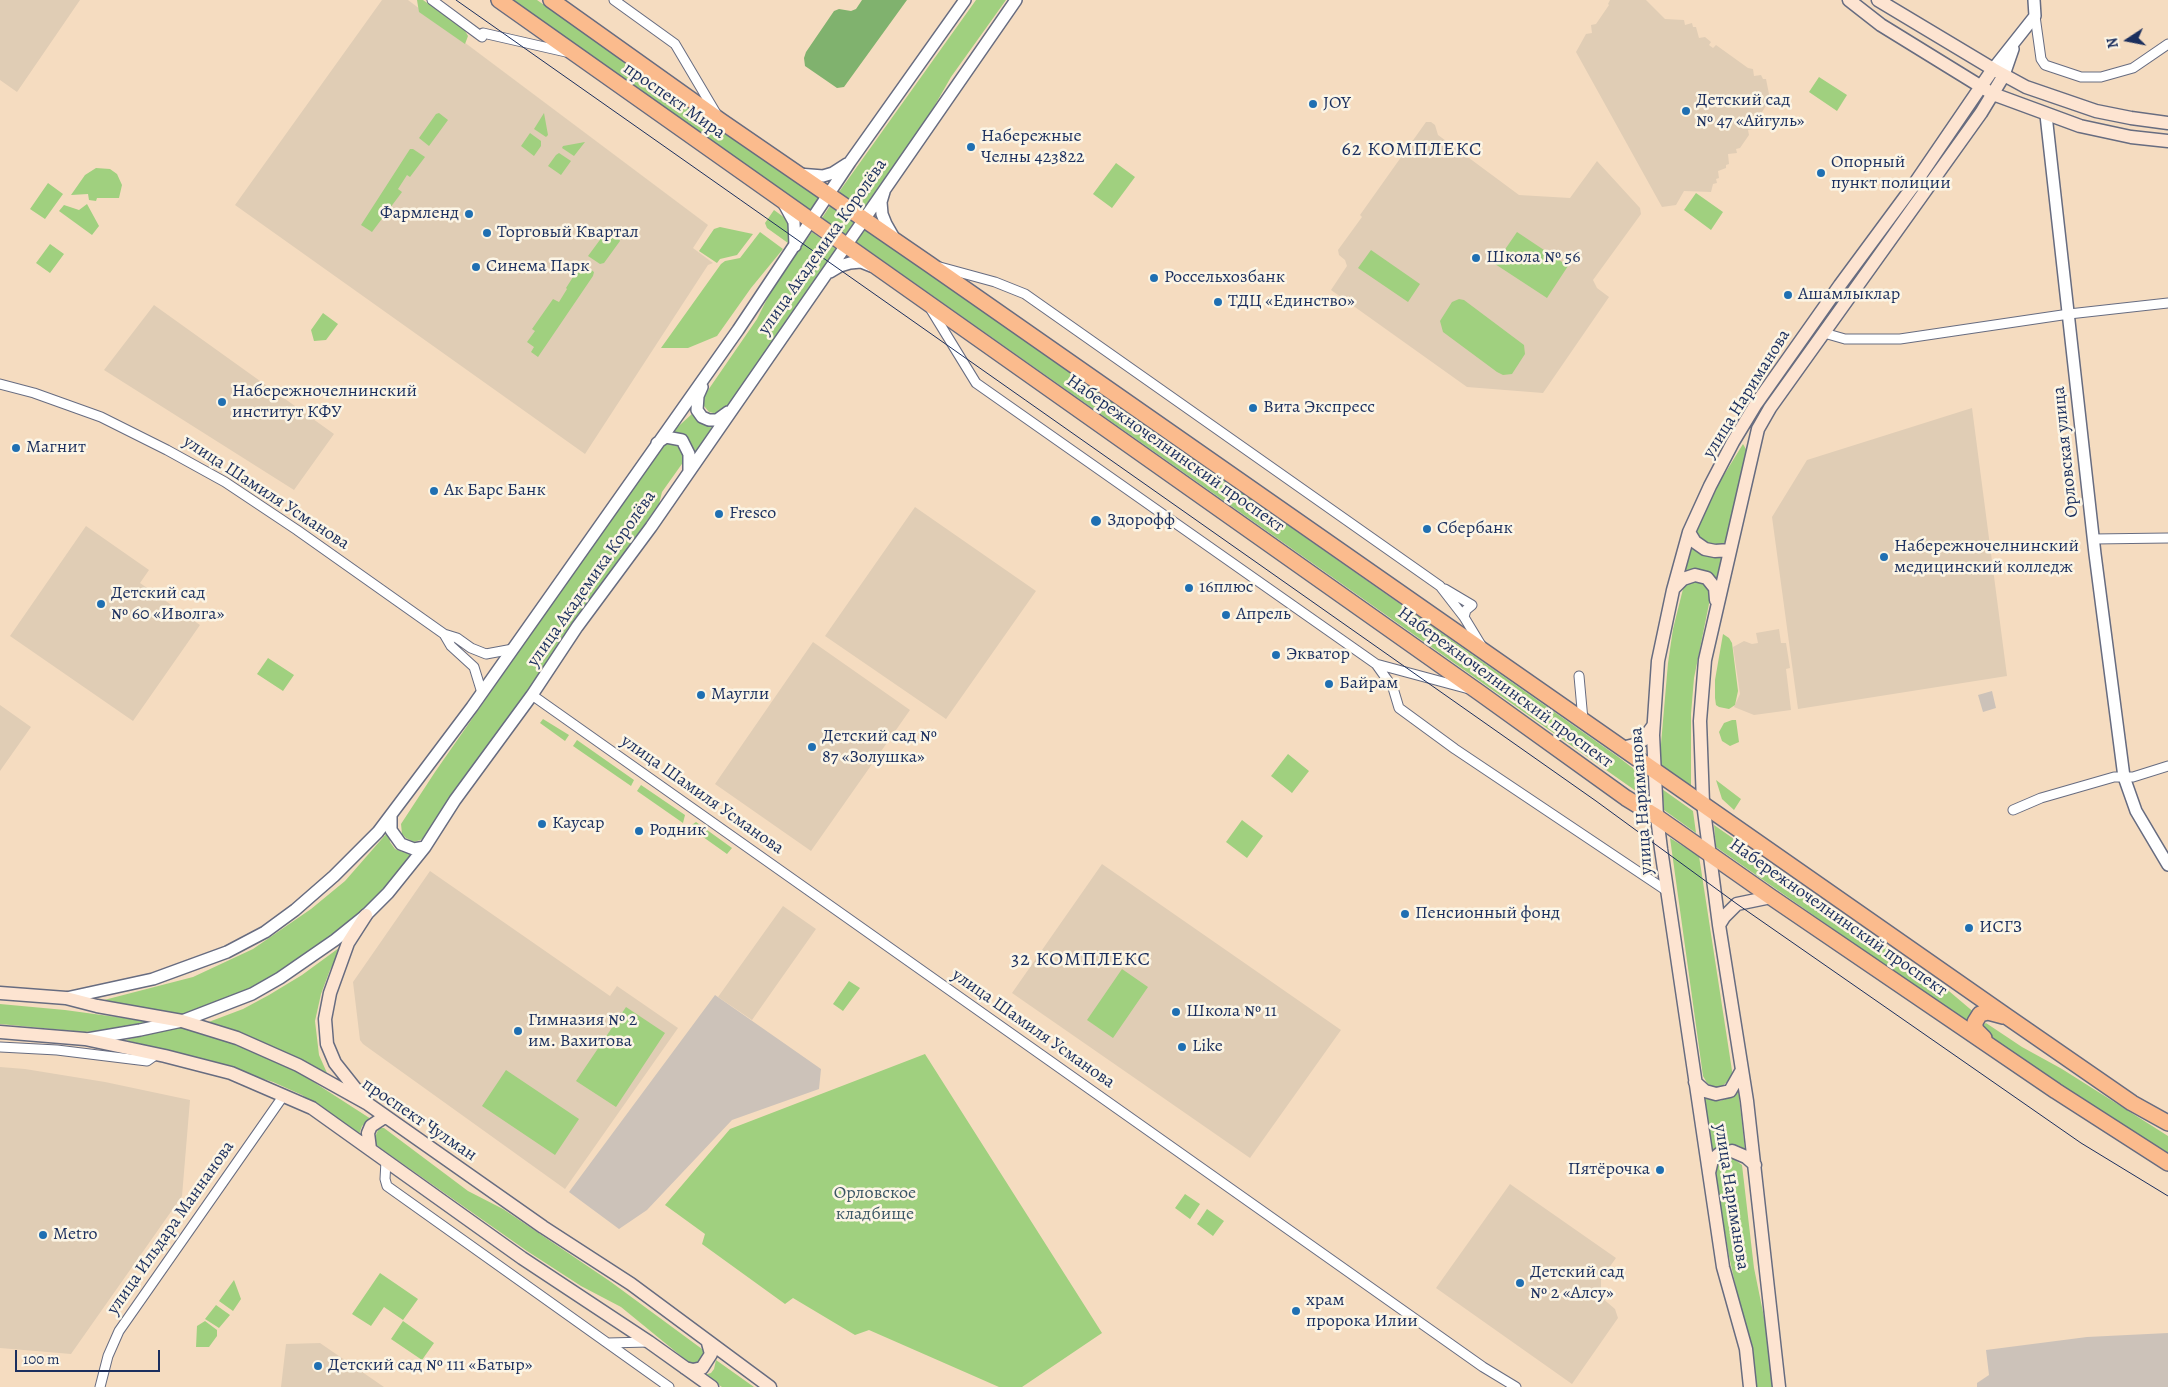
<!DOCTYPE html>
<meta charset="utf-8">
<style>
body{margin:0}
#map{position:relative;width:2168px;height:1387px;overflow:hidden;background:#f5dcc0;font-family:Alegreya,serif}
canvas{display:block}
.north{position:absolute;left:2103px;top:15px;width:50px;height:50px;-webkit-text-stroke:4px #fcf5e5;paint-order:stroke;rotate:259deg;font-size:14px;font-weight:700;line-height:20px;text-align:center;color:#1b2f5e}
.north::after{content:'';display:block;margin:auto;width:18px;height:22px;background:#1b2f5e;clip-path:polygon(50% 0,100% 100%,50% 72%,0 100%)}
.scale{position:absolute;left:15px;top:1350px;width:145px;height:22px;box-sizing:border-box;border:2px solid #1b2f5e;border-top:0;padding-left:6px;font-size:15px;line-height:18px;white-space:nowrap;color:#1b2f5e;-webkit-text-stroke:4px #fcf5e5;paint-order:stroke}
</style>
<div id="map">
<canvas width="2168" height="1387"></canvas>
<div class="north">N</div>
<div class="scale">100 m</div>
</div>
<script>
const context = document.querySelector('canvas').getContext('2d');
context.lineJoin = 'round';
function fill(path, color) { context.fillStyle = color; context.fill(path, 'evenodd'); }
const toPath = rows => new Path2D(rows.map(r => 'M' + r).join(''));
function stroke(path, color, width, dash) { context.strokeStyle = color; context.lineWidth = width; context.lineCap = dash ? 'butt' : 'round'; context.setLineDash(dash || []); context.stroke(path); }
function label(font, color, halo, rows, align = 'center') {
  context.font = font + ' Alegreya,serif'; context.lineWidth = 5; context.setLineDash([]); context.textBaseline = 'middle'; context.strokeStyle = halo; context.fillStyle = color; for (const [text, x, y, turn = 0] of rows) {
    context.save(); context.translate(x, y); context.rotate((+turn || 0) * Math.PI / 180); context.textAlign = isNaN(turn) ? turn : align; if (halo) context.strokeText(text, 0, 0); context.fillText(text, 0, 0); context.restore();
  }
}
fill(toPath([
 [0,0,80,0,17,92,0,80],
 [382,0,408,0,708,225,693,248,713,263,708,265,585,454,235,205],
 [1610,0,1646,0,1665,19,1684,20,1685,25,1692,23,1693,27,1696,27,1699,38,1705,37,1711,42,1709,45,1713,48,1716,45,1748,68,1753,69,1754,76,1761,75,1763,79,1766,79,1770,99,1756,122,1751,124,1752,129,1748,130,1749,135,1740,148,1736,149,1737,153,1728,154,1729,164,1726,165,1726,168,1718,171,1719,178,1716,179,1717,183,1713,184,1711,192,1684,191,1676,205,1662,207,1576,52,1586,34,1592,33,1591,25,1596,24,1609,5,1608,4],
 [1426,122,1431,122,1435,125,1438,135,1519,195,1570,198,1597,161,1640,208,1641,214,1593,280,1597,288,1609,297,1543,393,1467,387,1331,290,1347,266,1345,260,1339,255,1338,250,1362,217,1360,215],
 [154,305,334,434,294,490,104,370],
 [1972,408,2007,676,1798,709,1772,517,1807,460],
 [915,507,1036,591,946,719,825,636],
 [86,526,149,570,140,583,200,625,133,721,10,636],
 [1779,629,1781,643,1786,643,1790,668,1786,669,1791,710,1754,715,1734,707,1740,694,1733,647,1744,641,1752,644,1758,643,1756,633],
 [813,642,910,710,811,851,715,784],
 [0,705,31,727,0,771],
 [1102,864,1341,1030,1250,1158,1012,993],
 [430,871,610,996,617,986,678,1028,565,1189,363,1044,360,1040,353,982],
 [783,906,816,929,752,1020,718,997],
 [0,1067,25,1069,105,1082,190,1100,182,1196,71,1354,0,1348],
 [1510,1184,1616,1258,1601,1279,1601,1297,1615,1309,1618,1318,1572,1384,1436,1288],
 [320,1343,384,1387,281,1387,286,1344]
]), '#e0cdb5');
fill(toPath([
 [1992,691,1996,708,1983,712,1978,695],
 [715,995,821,1069,819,1089,732,1120,647,1210,619,1229,569,1192],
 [2168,1333,2168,1387,1977,1387,1977,1383,1989,1375,1986,1350,2087,1337]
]), '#ccc2b9');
fill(toPath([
 [417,0,423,0,464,29,468,36,465,44,419,12],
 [512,0,537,0,820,199,812,211],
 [976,0,1006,0,951,77,927,119,863,209,839,192],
 [1819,77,1847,95,1837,111,1809,92],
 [439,113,448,120,429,146,419,138,436,114],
 [544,113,548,135,546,137,534,129],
 [530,133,541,141,541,146,534,156,521,146],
 [585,142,574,156,562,148,563,146],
 [410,149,413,149,425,157,410,177,407,175,398,189,402,192,372,232,361,225],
 [559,153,571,161,561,175,548,166,556,155],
 [1116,163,1135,177,1112,208,1093,194],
 [96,168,110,169,117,174,122,185,119,198,97,198,96,201,89,200,88,194,71,195,85,175],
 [48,183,63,194,45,219,30,209],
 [1696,193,1723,212,1711,230,1684,210],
 [87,204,99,226,92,235,59,211,64,205,79,210],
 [830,206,854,222,846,235,822,218],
 [774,210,785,218,789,225,790,238,788,243,767,228,765,223],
 [720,227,753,234,737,255,720,259,717,263,699,251,714,229],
 [864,228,1617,756,1643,776,1643,796,855,241],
 [608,229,618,236,620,241,604,263,600,264,588,256],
 [760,232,783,249,751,288,717,336,688,348,661,348,721,264,725,261,740,258],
 [812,232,836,249,725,409,718,414,709,412,704,406,704,396,757,319,773,287],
 [1517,232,1568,266,1547,298,1495,264],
 [50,244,64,254,50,273,36,263],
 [1371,250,1420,284,1408,302,1358,268],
 [582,263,594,272,593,276,538,357,531,352,534,347,527,342,535,331,532,329,553,299,559,302,567,289,566,288],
 [1459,299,1464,300,1524,345,1525,354,1512,374,1503,375,1497,372,1443,332,1440,321,1452,302],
 [323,313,338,324,326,340,314,341,311,330],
 [693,413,701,423,713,428,696,452,685,437,671,433],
 [667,443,680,447,684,456,684,461,662,492,659,504,423,839,414,842,406,838,402,834,401,824,435,772,663,445],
 [1743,444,1747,451,1727,537,1724,544,1717,545,1704,542,1699,539,1696,533,1719,483],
 [1692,544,1709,557,1723,557,1716,582,1700,572,1684,570],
 [1695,582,1702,582,1708,586,1711,594,1694,678,1691,714,1691,786,1661,766,1661,744,1668,663,1673,629,1683,589,1688,583],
 [1723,634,1729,638,1732,643,1738,691,1735,705,1729,709,1719,707,1716,705,1715,698,1715,680],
 [268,658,294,675,283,691,257,674],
 [543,719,569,735,565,741,540,723],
 [1732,720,1736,720,1739,742,1730,746,1722,741,1719,732,1724,723],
 [577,740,634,780,631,786,573,746],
 [1288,754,1309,771,1292,793,1271,776],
 [1716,780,1741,799,1734,810,1722,799],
 [641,785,685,815,683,823,637,791],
 [1662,789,1693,811,1696,833,1664,810],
 [1242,820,1263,836,1247,858,1226,842],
 [696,822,732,848,727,854,689,827],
 [1714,825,1943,986,1976,1014,1969,1024,1716,847],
 [387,833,389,833,390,842,395,849,403,852,414,854,367,912,297,961,265,981,240,993,183,1015,104,1000,193,977,253,949,311,909,345,881],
 [1670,838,1699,856,1733,1077,1721,1087,1713,1087,1707,1083,1703,1076],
 [343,945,330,970,321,994,315,1021,319,1055,327,1073,270,1046,206,1023,243,1009,269,995,302,975],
 [1122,969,1148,987,1113,1038,1087,1020],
 [849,981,860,988,843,1011,833,1004],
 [0,1004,65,1010,153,1022,111,1030,84,1032,0,1024],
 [626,1007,665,1033,616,1107,576,1081],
 [1986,1023,2022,1047,2062,1069,2168,1136,2168,1155,2114,1123,1983,1033,1981,1026],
 [181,1027,229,1042,298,1072,371,1119,362,1126,358,1137,323,1109,302,1095,273,1082,200,1059,125,1040],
 [925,1054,1102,1333,1022,1387,999,1387,869,1330,855,1335,793,1298,785,1304,702,1244,705,1234,665,1205,730,1129],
 [506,1070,579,1119,555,1155,482,1106],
 [1738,1088,1745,1150,1740,1146,1728,1144,1712,1152,1701,1097,1720,1101,1733,1096],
 [379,1128,384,1128,468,1191,503,1209,611,1282,702,1349,704,1355,700,1363,692,1365,621,1307,581,1286,527,1251,376,1145,374,1139],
 [1731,1157,1742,1165,1754,1268,1766,1327,1773,1387,1756,1387,1754,1368,1729,1256,1715,1174,1718,1161],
 [1185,1194,1200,1204,1190,1219,1175,1208],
 [1207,1209,1224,1221,1213,1236,1197,1224],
 [380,1273,418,1299,403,1320,384,1307,371,1326,352,1314],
 [234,1280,241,1299,233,1311,219,1301],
 [216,1305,230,1315,219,1328,205,1319],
 [205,1321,217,1330,217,1336,209,1347,196,1347,197,1326],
 [403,1321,434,1343,422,1360,391,1339],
 [716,1360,754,1387,722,1387,704,1375,711,1373,714,1369]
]), '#a0d07f');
fill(toPath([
 [862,0,907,0,844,87,837,88,805,66,804,58,806,52,834,11,839,9,851,11,856,9]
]), '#80b26e');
const minor = toPath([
 [432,0,482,37,483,33,566,52],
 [614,0,675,44,717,115],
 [2035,16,2041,59,2045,65,2081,77,2101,77,2133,68,2168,44],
 [940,267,995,282,1025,294,1440,586,1464,617,1481,645],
 [930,308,976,383,1376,664,1469,689],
 [1824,333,1845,339,1900,339,2069,314,2168,303],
 [0,384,34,393,101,417,167,450,225,482,297,530,444,634,457,638,471,648,486,654,513,649],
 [2094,539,2168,538],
 [1445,589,1472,605,1466,610,1464,617],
 [444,634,451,646,474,667,482,693],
 [1376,664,1393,688,1399,708,1455,749,1667,891],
 [1579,676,1583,720],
 [532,695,1483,1367,1516,1387],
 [2013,810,2041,798,2114,777,2133,777,2168,766],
 [0,1047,57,1050,147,1061,157,1054],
 [386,1161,385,1179,387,1186,669,1387],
 [608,1343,649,1342],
 [100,1387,108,1356,119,1331,284,1095]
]);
const tertiary = toPath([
 [1993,69,2035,16,2034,0],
 [2004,75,2013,49],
 [2046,115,2095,554,2124,777,2136,811,2168,865],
 [798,174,823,176,833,173,847,164],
 [884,192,881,202,882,214,886,224,894,238],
 [783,202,794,222,795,246],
 [830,272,840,266,850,263,861,262,871,266],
 [702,387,698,396,697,410,702,417,709,420,717,420,728,412],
 [657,443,666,437,682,440,689,454,689,472],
 [391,815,391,830,401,844,414,849,425,847],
 [66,998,153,979,227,952,265,932,295,910,334,876,378,832,472,707,738,330,850,162,965,0],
 [87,1039,140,1030,182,1021,252,994,280,978,335,940,366,915,388,893,425,847,455,800,532,695,577,627,651,527,1016,0]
]);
const secondary = toPath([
 [1849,0,1881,25,1993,94,2080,126,2131,137,2168,141],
 [1878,0,1993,69,2026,87,2096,111,2131,118,2168,123],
 [1689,532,1695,542,1705,549,1715,551,1730,550],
 [1674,588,1683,579,1695,575,1707,578,1715,588,1716,600],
 [1622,748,1634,745,1643,740,1653,726],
 [1719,925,1724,917,1737,904,1771,897],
 [0,993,66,998,97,1006,182,1021,237,1038,298,1065,368,1104,543,1227,631,1284,770,1387],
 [0,1032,85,1039,165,1056,231,1073,312,1108,522,1258,649,1342,712,1387],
 [1695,1082,1705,1091,1716,1094,1730,1091,1742,1070],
 [362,1097,335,1063,327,1044,325,1019,330,993,348,943,366,915],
 [370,1149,368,1133,371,1126,383,1118,388,1118],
 [1709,1173,1712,1160,1719,1154,1732,1151,1746,1157,1755,1165],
 [685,1368,693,1370,702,1368,711,1354,708,1343],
 [1750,1387,1746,1349,1723,1267,1661,849,1657,817,1653,735,1658,661,1673,590,1689,532,1710,486,1733,442,1756,404,1840,285,1911,189,1993,69],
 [1779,1387,1747,1101,1719,925,1703,803,1700,721,1705,660,1758,429,1770,408,1981,113,2004,75]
]);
const primary = toPath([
 [499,0,1480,693,1626,798,1657,817,1771,897,2056,1091,2168,1163],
 [551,0,721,121,929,264,2009,1018,2132,1103,2168,1123],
 [1984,1038,1975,1029,1975,1022,1980,1014,1988,1012,2003,1016]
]);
stroke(minor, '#676c80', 11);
stroke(tertiary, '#676c80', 14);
stroke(secondary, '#676c80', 15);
stroke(primary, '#676c80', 18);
stroke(minor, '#fff', 9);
stroke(tertiary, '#fff', 11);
stroke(secondary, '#fde4d1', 12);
stroke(primary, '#fbbb8d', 15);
stroke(toPath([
 [456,0,1596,801,1737,904,2081,1143,2168,1196]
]), '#1b2f5e', 1);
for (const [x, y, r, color] of [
 [1313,104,5,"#1f6fb2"],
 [1686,111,5,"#1f6fb2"],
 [971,147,5,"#1f6fb2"],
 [1821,173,5,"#1f6fb2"],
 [469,214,5,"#1f6fb2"],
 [487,233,5,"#1f6fb2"],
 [1476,258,5,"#1f6fb2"],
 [476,267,5,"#1f6fb2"],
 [1154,278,5,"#1f6fb2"],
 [1788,295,5,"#1f6fb2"],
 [1218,302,5,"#1f6fb2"],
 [222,402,5,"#1f6fb2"],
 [1253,408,5,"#1f6fb2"],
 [16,448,5,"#1f6fb2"],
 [434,491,5,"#1f6fb2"],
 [719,514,5,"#1f6fb2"],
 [1096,521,6,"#1f6fb2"],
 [1427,529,5,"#1f6fb2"],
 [1884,557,5,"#1f6fb2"],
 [1189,588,5,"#1f6fb2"],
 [101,604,5,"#1f6fb2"],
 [1226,615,5,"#1f6fb2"],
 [1276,655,5,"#1f6fb2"],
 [1329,684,5,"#1f6fb2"],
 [701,695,5,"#1f6fb2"],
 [812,747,5,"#1f6fb2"],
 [542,824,5,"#1f6fb2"],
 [639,831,5,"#1f6fb2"],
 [1405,914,5,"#1f6fb2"],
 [1969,928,5,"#1f6fb2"],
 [1176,1012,5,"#1f6fb2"],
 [518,1031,5,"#1f6fb2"],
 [1182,1047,5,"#1f6fb2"],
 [1660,1170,5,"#1f6fb2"],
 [43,1235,5,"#1f6fb2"],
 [1520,1283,5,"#1f6fb2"],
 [1296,1311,5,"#1f6fb2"],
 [318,1366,5,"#1f6fb2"]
]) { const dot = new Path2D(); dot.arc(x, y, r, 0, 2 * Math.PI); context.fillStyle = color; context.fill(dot); stroke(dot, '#fcf5e5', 2); }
label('18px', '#1b2f5e', '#fcf5e5', [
 ["проспект Мира",674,101,35],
 ["улица Академика Королёва",823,247,-55],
 ["улица Нариманова",1747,394,-58],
 ["Орловская улица",2066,452,-96],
 ["Набережночелнинский проспект",1175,454,35],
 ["улица Шамиля Усманова",266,493,33],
 ["улица Академика Королёва",592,579,-55],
 ["Набережночелнинский проспект",1505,688,36],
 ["улица Шамиля Усманова",702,795,35],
 ["улица Нариманова",1642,801,-94],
 ["Набережночелнинский проспект",1838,918,35],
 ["улица Шамиля Усманова",1033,1029,35],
 ["проспект Чулман",419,1120,34],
 ["улица Нариманова",1731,1197,81],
 ["улица Ильдара Маннанова",171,1228,-55]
]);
label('18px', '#1b2f5e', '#fcf5e5', [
 ["Детский сад",1696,101],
 ["№ 47 «Айгуль»",1696,122],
 ["JOY",1323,104],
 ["Набережные",981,137],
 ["Челны 423822",981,158],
 ["Опорный",1831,163],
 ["пункт полиции",1831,184],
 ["Фармленд",459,214,"right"],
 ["Торговый Квартал",497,233],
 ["Школа № 56",1486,258],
 ["Синема Парк",486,267],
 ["Россельхозбанк",1164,278],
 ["Ашамлыклар",1798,295],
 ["ТДЦ «Единство»",1228,302],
 ["Набережночелнинский",232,392],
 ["институт КФУ",232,413],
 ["Вита Экспресс",1263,408],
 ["Магнит",26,448],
 ["Ак Барс Банк",444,491],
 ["Fresco",729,514],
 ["Здорофф",1107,521],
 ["Сбербанк",1437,529],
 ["Набережночелнинский",1894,547],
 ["медицинский колледж",1894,568],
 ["16плюс",1199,588],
 ["Детский сад",111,594],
 ["№ 60 «Иволга»",111,615],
 ["Апрель",1236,615],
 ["Экватор",1286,655],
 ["Байрам",1339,684],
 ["Маугли",711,695],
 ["Детский сад №",822,737],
 ["87 «Золушка»",822,758],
 ["Каусар",552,824],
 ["Родник",649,831],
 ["Пенсионный фонд",1415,914],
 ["ИСГЗ",1979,928],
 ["Школа № 11",1186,1012],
 ["Гимназия № 2",528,1021],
 ["им. Вахитова",528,1042],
 ["Like",1192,1047],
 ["Пятёрочка",1650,1170,"right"],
 ["Metro",53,1235],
 ["Детский сад",1530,1273],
 ["№ 2 «Алсу»",1530,1294],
 ["храм",1306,1301],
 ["пророка Илии",1306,1322],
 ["Детский сад № 111 «Батыр»",328,1366]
], 'left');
label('18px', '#3c5766', '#fcf5e5', [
 ["Орловское",875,1194],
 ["кладбище",875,1215]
]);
context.letterSpacing = '1px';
label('20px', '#1b2f5e', '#fcf5e5', [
 ["62 КОМПЛЕКС",1412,150],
 ["32 КОМПЛЕКС",1081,960]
]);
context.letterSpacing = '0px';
</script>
